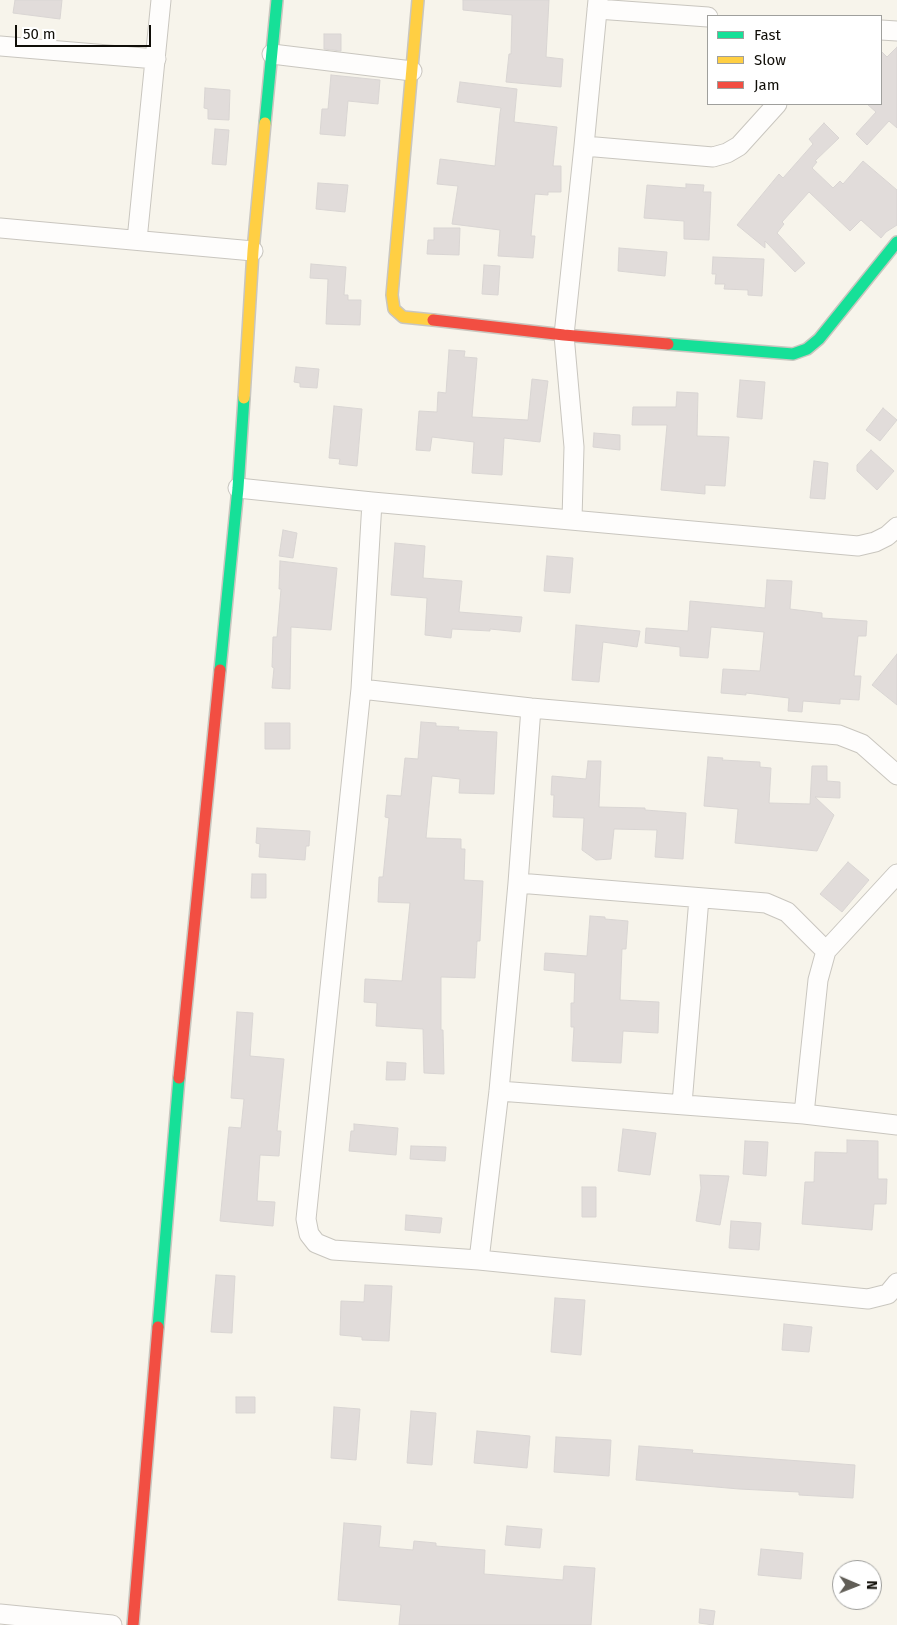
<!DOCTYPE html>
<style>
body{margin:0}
#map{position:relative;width:897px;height:1625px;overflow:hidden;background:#f7f4eb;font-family:"Fira Sans",sans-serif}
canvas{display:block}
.legend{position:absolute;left:707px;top:15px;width:175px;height:90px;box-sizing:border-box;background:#fff;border:1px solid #9f9f9c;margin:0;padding:6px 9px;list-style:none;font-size:15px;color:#100e08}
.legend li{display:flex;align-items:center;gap:10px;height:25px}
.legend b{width:25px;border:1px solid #9f9f9c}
.north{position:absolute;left:832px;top:1560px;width:50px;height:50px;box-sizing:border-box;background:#fff;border:1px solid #9f9f9c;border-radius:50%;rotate:91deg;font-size:14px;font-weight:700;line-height:20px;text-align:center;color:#100e08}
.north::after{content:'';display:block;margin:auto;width:18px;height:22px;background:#615e57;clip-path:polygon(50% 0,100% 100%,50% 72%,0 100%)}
.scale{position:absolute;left:15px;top:25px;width:136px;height:22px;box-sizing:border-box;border:2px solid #100e08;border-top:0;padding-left:6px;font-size:15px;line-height:18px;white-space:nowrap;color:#100e08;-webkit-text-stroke:4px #fff;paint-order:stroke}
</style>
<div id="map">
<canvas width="897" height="1625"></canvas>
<ul class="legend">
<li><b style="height:6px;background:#16e098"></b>Fast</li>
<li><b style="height:6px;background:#ffcf43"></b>Slow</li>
<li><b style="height:6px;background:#f24e42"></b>Jam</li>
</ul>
<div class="north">N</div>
<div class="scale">50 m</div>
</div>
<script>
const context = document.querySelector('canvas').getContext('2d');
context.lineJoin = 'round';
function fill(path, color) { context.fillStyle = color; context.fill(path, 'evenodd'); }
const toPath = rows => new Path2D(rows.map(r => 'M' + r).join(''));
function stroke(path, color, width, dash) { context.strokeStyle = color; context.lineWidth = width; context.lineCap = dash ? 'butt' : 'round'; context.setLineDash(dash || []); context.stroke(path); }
const building = toPath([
 [15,0,62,0,60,19,13,13,15,0],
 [463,0,549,0,546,57,563,59,561,87,506,82,509,54,511,54,512,15,463,10,463,0],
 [324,34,341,34,341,51,324,49,324,34],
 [897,47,897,128,889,121,867,145,856,134,876,112,867,104,881,104,881,51,887,57,897,47],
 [331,75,380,80,378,104,348,101,345,136,320,134,322,109,328,109,331,75],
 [460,82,517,89,514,122,557,127,553,166,561,166,561,192,548,192,548,195,535,194,531,236,535,236,533,258,498,256,500,230,452,224,458,186,437,184,440,159,495,166,500,113,501,108,457,102,460,82],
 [205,88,230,90,229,120,208,119,208,109,204,108,205,88],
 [824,123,839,138,815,161,817,162,812,168,833,188,840,181,843,184,863,161,897,190,897,225,886,232,881,238,861,220,850,231,809,192,782,222,784,224,777,233,805,263,795,272,765,241,765,248,737,225,779,174,783,178,813,144,809,139,824,123],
 [215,129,229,130,226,165,212,164,215,129],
 [318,183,348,185,345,212,316,209,318,183],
 [686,184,704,185,703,192,711,192,709,240,684,239,684,221,644,218,647,185,686,188,686,184],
 [434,228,460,228,459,255,427,254,428,240,434,240,434,228],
 [619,248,667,252,665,276,618,271,619,248],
 [713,257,764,259,762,296,748,295,748,290,724,289,725,284,715,284,716,274,712,274,713,257],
 [311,264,346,267,344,295,348,295,348,300,361,300,360,325,326,324,328,279,310,278,311,264],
 [484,265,500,266,498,295,482,294,484,265],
 [449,350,465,351,464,357,477,358,472,417,528,420,532,379,548,381,540,442,504,438,502,475,472,473,474,442,432,437,430,451,416,450,419,411,437,412,438,392,446,393,449,350],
 [296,367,319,369,317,388,300,387,300,383,294,382,296,367],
 [740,380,765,382,762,419,737,417,740,380],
 [677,392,698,393,697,436,729,437,725,486,705,485,705,494,661,490,667,425,632,425,633,407,676,407,677,392],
 [334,406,362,409,357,466,339,464,340,459,329,458,334,406],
 [883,408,897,420,880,441,866,430,883,408],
 [594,433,620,435,620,450,593,447,594,433],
 [871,450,894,471,877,490,857,471,857,465,871,450],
 [814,461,828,463,825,499,810,498,814,461],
 [283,530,297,533,293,558,279,556,283,530],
 [395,543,425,546,423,578,462,581,459,612,522,617,520,632,490,629,490,631,452,629,451,638,425,635,427,598,391,595,395,543],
 [547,556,573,558,570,593,544,591,547,556],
 [280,561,337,568,331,630,291,627,290,689,272,688,274,668,272,667,273,637,277,637,281,589,279,589,280,561],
 [767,580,792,581,790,609,822,613,822,618,867,621,866,636,858,636,854,676,861,676,859,700,840,699,840,704,803,701,802,712,788,711,789,698,746,693,746,695,721,693,723,669,760,671,764,632,711,627,708,658,680,656,680,647,645,643,646,628,688,631,690,601,765,608,767,580],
 [576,625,640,631,637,647,603,642,599,682,572,680,576,625],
 [897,654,897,705,872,685,897,654],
 [421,722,436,723,436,726,459,727,458,730,497,732,494,794,459,793,460,779,432,776,426,838,461,839,461,849,465,849,464,880,483,881,480,941,477,941,475,978,441,977,441,1030,443,1030,444,1074,424,1073,423,1029,376,1026,377,1003,364,1002,365,979,402,981,410,903,378,902,379,877,383,877,389,818,385,817,387,795,401,796,405,758,418,759,421,722],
 [265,723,290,723,290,749,265,749,265,723],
 [708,757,723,758,722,760,760,762,760,767,771,768,769,803,810,804,812,766,827,766,827,781,840,782,840,798,815,797,834,815,817,851,735,843,738,809,704,806,708,757],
 [588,761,601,761,599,807,645,808,645,810,686,813,683,859,655,857,657,830,614,829,611,859,596,860,582,850,584,818,553,817,554,795,551,795,552,776,586,779,588,761],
 [257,828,310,831,309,846,306,846,305,860,259,857,260,844,256,843,257,828],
 [848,862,869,880,842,912,820,894,848,862],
 [252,874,266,874,266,898,251,898,252,874],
 [590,916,605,917,605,919,628,921,626,949,622,949,620,1000,659,1002,658,1033,623,1031,621,1063,572,1061,574,1027,571,1027,571,1003,574,1003,575,973,544,970,545,953,587,956,590,916],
 [237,1012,253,1013,250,1056,284,1059,277,1131,281,1131,279,1156,260,1155,257,1201,275,1202,273,1226,220,1221,229,1127,241,1128,244,1099,231,1098,237,1012],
 [387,1062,406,1063,405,1080,386,1080,387,1062],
 [354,1124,398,1128,396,1155,349,1151,351,1131,354,1131,354,1124],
 [623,1129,656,1133,650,1175,618,1171,623,1129],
 [847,1140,878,1141,878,1179,887,1179,886,1204,874,1204,872,1230,802,1224,805,1182,814,1182,815,1152,847,1153,847,1140],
 [745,1141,768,1142,766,1176,743,1174,745,1141],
 [411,1146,446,1147,445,1161,410,1159,411,1146],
 [700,1175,729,1176,720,1225,696,1221,701,1188,700,1175],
 [582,1187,596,1187,596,1217,582,1217,582,1187],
 [406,1215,442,1218,440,1233,405,1230,406,1215],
 [731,1221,761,1223,759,1250,729,1248,731,1221],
 [216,1275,235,1276,232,1333,211,1332,216,1275],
 [365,1285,392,1286,389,1341,362,1340,362,1337,340,1335,341,1301,364,1302,365,1285],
 [555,1298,585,1300,581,1355,551,1352,555,1298],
 [784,1324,812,1327,809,1352,782,1350,784,1324],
 [236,1397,255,1397,255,1413,236,1413,236,1397],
 [334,1407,360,1409,356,1460,331,1458,334,1407],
 [411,1411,436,1413,432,1465,407,1463,411,1411],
 [477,1431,530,1436,527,1468,474,1463,477,1431],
 [556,1437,611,1440,609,1476,554,1472,556,1437],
 [639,1446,693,1450,692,1453,855,1465,853,1498,799,1495,799,1492,739,1489,636,1480,639,1446],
 [344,1523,381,1526,379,1547,413,1550,414,1541,436,1543,436,1546,485,1550,484,1574,563,1580,564,1566,595,1568,591,1625,399,1625,401,1605,338,1600,344,1523],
 [507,1526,542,1529,540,1548,505,1545,507,1526],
 [761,1549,803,1553,801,1579,758,1575,761,1549],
 [700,1609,715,1611,713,1625,699,1623,700,1609]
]);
fill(building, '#e1dcda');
stroke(building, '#d9d5d3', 1);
const street = toPath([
 [597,9,708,17],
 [881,30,897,31],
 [0,46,156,59],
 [272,54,412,71],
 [584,146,713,157,727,153,739,146,777,104],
 [0,228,253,251],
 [137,240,161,0],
 [238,488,372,502,858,546,875,542,887,536,897,527],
 [372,502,361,689,306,1219,309,1234,316,1243,333,1250,479,1260,868,1299,888,1294,897,1283],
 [572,519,574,447,564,335,584,146,598,0],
 [361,689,531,708,839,735,862,744,897,775],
 [518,883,766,903,787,912,826,951],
 [499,1091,804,1114,897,1125],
 [682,1104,699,898],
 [804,1114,818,980,826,951,897,874],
 [479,1260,499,1091,518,883,531,708],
 [0,1614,112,1625]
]);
const fast = toPath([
 [265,123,277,0],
 [668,344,793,354,807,349,819,339,897,242],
 [220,670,238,488,244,398],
 [158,1327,179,1078]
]);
const slow = toPath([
 [418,0,392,295,394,309,403,317,433,320],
 [244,398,253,251,265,123]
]);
const jam = toPath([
 [433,320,564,335,668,344],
 [179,1078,220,670],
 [133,1625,158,1327]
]);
stroke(street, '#c9c6bf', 21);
stroke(fast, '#c9c6bf', 14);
stroke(slow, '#c9c6bf', 14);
stroke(jam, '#c9c6bf', 14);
stroke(street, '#fefdfc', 19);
stroke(fast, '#16e098', 11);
stroke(slow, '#ffcf43', 11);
stroke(jam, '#f24e42', 11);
</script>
